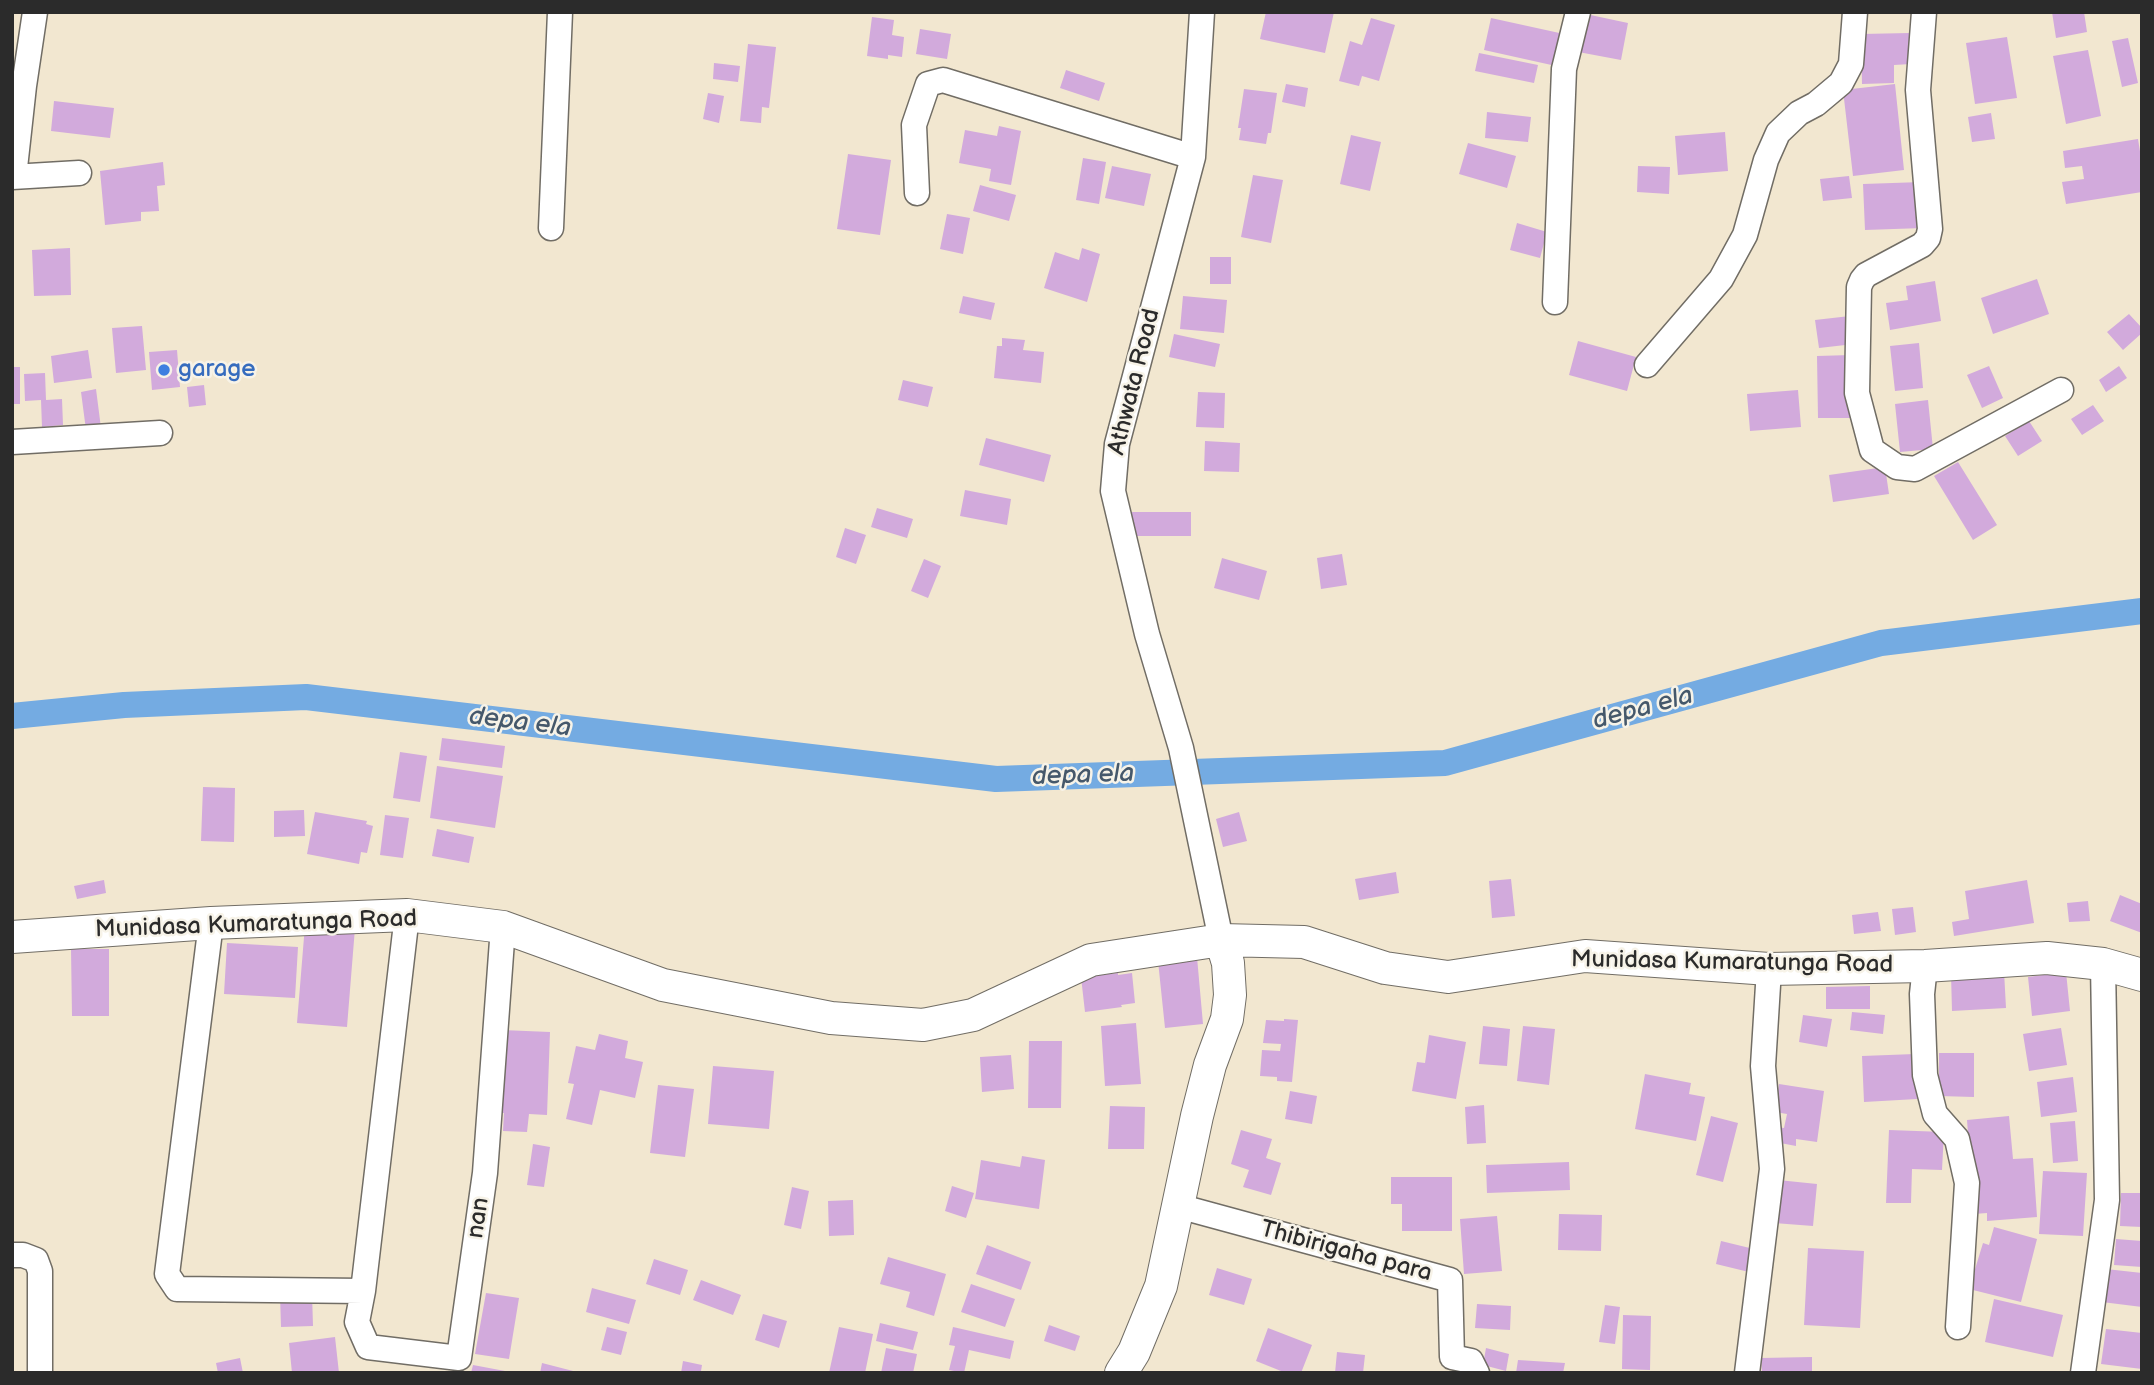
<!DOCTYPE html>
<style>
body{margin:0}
#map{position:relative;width:2154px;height:1385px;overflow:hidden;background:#f2e7d0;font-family:"Balsamiq Sans",sans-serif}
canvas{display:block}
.frame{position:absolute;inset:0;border:14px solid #2b2b2b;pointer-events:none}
</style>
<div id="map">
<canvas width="2154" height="1385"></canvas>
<div class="frame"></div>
</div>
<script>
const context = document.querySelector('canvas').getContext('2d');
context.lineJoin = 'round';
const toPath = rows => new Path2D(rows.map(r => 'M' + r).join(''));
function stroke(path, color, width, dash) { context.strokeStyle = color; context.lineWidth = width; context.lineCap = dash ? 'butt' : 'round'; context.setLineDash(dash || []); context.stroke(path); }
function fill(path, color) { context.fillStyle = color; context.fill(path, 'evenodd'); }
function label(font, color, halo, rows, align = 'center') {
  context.font = font + ' "Balsamiq Sans",sans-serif'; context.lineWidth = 5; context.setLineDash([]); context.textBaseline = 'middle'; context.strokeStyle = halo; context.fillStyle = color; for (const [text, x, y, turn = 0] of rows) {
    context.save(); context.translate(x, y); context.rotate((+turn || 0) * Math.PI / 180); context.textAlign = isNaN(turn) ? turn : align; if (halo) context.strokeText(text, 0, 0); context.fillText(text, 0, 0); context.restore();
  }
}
stroke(toPath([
 [12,716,124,705,306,697,996,779,1445,763,1881,643,2142,611]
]), '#74abe2', 26);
fill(toPath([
 [1266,12,1334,12,1325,53,1260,39],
 [2052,12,2084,12,2087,32,2056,38],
 [1581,13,1628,23,1621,60,1573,51],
 [872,17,894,20,892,35,904,37,902,57,888,55,888,59,867,56],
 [1371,18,1395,25,1379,81,1362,76,1359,86,1339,81,1350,41,1362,45],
 [1491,18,1564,34,1556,66,1484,50],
 [920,29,951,34,947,59,916,54],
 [1910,33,1911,64,1894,65,1894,83,1862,84,1861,34],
 [2007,37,2017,98,1975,104,1966,43],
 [2128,38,2138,83,2122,87,2112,41],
 [748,44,776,47,769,108,762,107,761,123,740,121],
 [2088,50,2101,116,2066,124,2053,56],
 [1479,53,1538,65,1534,83,1475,71],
 [714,63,740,66,738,82,713,79],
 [1066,70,1105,83,1099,101,1060,88],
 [1286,84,1308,88,1305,107,1282,102],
 [1895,84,1904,170,1853,176,1843,90],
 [1244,89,1277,93,1271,133,1268,133,1266,144,1239,140,1241,128,1238,128],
 [708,93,724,96,719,123,703,119],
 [54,101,114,108,110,138,51,131],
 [1487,112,1531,117,1528,142,1485,138],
 [1991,113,1995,139,1972,142,1968,117],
 [999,126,1021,131,1011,185,989,181,991,169,959,163,965,130,997,136],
 [1725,132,1728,171,1678,175,1675,136],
 [1351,135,1381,142,1370,191,1340,184],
 [2138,139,2142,164,2142,192,2066,204,2062,182,2084,179,2082,166,2065,168,2063,151],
 [1468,143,1516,156,1507,188,1459,174],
 [848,154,891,160,880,235,837,229],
 [1083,158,1106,162,1099,204,1076,200],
 [163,162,165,185,157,186,159,211,141,212,141,221,105,225,100,171],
 [1112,166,1151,174,1144,206,1105,198],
 [1638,166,1670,167,1669,194,1637,192],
 [1253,175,1283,180,1271,243,1241,237],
 [1849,176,1852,198,1823,201,1820,179],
 [1922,182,1923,228,1865,230,1863,184],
 [980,185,1016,195,1009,221,973,211],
 [947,214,970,218,963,254,940,249],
 [1517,223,1547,232,1540,258,1510,250],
 [70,248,71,295,34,296,32,250],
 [1082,248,1100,254,1087,302,1044,288,1055,252,1079,260],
 [1210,257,1231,257,1231,284,1210,284],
 [2037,279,2049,314,1993,334,1981,298],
 [1935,281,1941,321,1890,330,1886,303,1908,300,1906,286],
 [963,296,995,303,991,320,959,313],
 [1183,296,1227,300,1224,333,1180,329],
 [2129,314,2142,328,2142,333,2123,350,2107,332],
 [1850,316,1854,344,1819,348,1815,320],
 [142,326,146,370,116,373,112,328],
 [1174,334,1220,344,1215,367,1169,357],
 [1002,338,1025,340,1023,350,1044,352,1041,383,994,378,997,346,1002,346],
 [1578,341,1636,357,1627,391,1569,375],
 [1919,343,1923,388,1895,391,1890,346],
 [88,350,92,378,54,383,51,356],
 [177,350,180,387,152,390,149,352],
 [1851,355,1852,418,1818,418,1817,356],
 [1989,366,2003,398,1982,408,1967,375],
 [2119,366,2127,378,2106,392,2099,380],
 [12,367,20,367,20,404,12,404],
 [45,373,46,400,62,399,63,425,42,427,41,400,25,401,24,374],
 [903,380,933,387,928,407,898,400],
 [204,385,206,405,189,407,187,387],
 [96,389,101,428,86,430,81,392],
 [1798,390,1801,427,1750,431,1747,394],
 [1198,392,1225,393,1224,428,1196,427],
 [1928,400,1933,449,1900,452,1895,404],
 [2093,405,2104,421,2082,435,2071,419],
 [2029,421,2042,441,2018,456,2005,436],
 [986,438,1051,455,1044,482,979,465],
 [1205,441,1240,443,1239,472,1204,471],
 [1958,462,1997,525,1973,540,1934,476],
 [1885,467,1889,494,1833,502,1829,475],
 [965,490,1011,499,1007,525,960,516],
 [877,508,913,519,907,538,871,527],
 [1131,512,1191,512,1191,536,1131,536],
 [845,528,866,535,856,564,836,557],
 [1342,554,1347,585,1321,589,1317,558],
 [1222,558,1267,571,1259,600,1214,588],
 [924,559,941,566,928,598,911,591],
 [442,738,505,746,502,768,439,760],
 [400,752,427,756,420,802,393,798],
 [437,766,503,776,495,828,430,818],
 [203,787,235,788,234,842,201,841],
 [304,810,305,836,274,837,274,811],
 [315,812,367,821,366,824,373,826,367,853,361,852,359,864,307,854],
 [1239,812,1247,841,1223,847,1216,819],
 [385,815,409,818,403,858,380,855],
 [437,829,474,837,469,863,432,856],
 [1396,872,1399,893,1359,900,1355,879],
 [1511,879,1515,916,1492,918,1489,881],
 [104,880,106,893,77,899,74,886],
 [2027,880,2034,923,1954,936,1952,922,1969,919,1965,891],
 [2120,895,2142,904,2142,933,2110,921],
 [2088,901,2090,921,2069,922,2067,903],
 [1913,907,1916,932,1895,935,1892,909],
 [1878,912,1881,931,1854,934,1852,915],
 [305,925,355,928,347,1027,297,1023],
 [227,943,298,947,295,998,224,994],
 [71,949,109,949,109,1016,72,1016],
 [1197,957,1203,1024,1165,1028,1158,961],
 [2004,971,2006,1008,1952,1011,1951,974],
 [2066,972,2070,1011,2032,1016,2028,977],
 [1118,973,1118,975,1132,973,1135,1003,1121,1005,1122,1007,1085,1012,1081,977],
 [1870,986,1870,1009,1826,1009,1826,987],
 [1852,1012,1885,1015,1883,1034,1850,1030],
 [1803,1015,1832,1019,1827,1047,1799,1042],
 [1284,1019,1298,1020,1292,1082,1277,1081,1277,1077,1260,1076,1262,1050,1280,1051,1281,1044,1263,1043,1266,1020,1284,1021],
 [1136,1023,1141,1084,1105,1086,1101,1026],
 [1483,1026,1510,1029,1507,1066,1479,1064],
 [1523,1026,1555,1029,1549,1085,1517,1081],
 [2061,1028,2067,1065,2029,1071,2023,1034],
 [502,1030,550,1032,547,1115,529,1114,527,1132,503,1131,504,1113,498,1113],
 [599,1034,628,1041,625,1058,643,1062,635,1098,600,1090,592,1125,566,1119,574,1084,568,1083,576,1046,595,1050],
 [1429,1035,1466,1042,1456,1099,1412,1091,1417,1062,1425,1063],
 [1029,1041,1062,1041,1061,1108,1028,1108],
 [1939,1053,1974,1053,1974,1097,1939,1096],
 [1915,1054,1917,1099,1864,1102,1862,1056],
 [1011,1055,1014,1089,982,1092,980,1057],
 [713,1066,774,1071,769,1129,708,1124],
 [1645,1074,1691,1083,1689,1094,1705,1097,1696,1141,1635,1129],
 [2073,1077,2077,1112,2041,1117,2037,1082],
 [1779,1084,1824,1091,1817,1142,1796,1139,1796,1146,1775,1142,1777,1127,1784,1128,1787,1114,1775,1112],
 [658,1085,694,1089,685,1157,650,1153],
 [1290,1091,1317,1096,1312,1124,1285,1119],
 [1484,1105,1486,1143,1467,1144,1465,1107],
 [1110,1106,1145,1107,1144,1149,1108,1149],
 [1711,1116,1738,1123,1723,1182,1696,1175],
 [2009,1116,2013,1159,2033,1158,2037,1217,1987,1221,1987,1213,1974,1214,1967,1120],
 [2075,1121,2078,1161,2053,1163,2050,1123],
 [1241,1130,1272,1139,1266,1158,1281,1163,1271,1195,1243,1187,1249,1170,1231,1164],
 [1889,1130,1944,1132,1942,1170,1912,1169,1911,1203,1886,1203],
 [533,1144,550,1147,544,1187,527,1185],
 [1022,1156,1045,1160,1039,1209,975,1199,981,1160,1020,1167],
 [1569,1162,1570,1190,1487,1193,1486,1165],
 [2043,1171,2087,1173,2083,1236,2039,1234],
 [1391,1177,1452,1177,1452,1231,1402,1231,1402,1204,1391,1204],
 [1778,1180,1817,1184,1813,1226,1774,1223],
 [952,1186,974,1193,966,1218,945,1211],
 [792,1187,809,1191,801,1229,784,1225],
 [2121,1193,2142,1193,2142,1227,2120,1226],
 [853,1200,854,1235,829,1236,828,1201],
 [1559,1214,1602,1215,1601,1251,1558,1250],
 [1497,1216,1502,1271,1464,1274,1460,1219],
 [1994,1227,2037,1239,2021,1302,1969,1289,1983,1243,1989,1245],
 [2116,1239,2142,1241,2142,1267,2114,1265],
 [1721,1241,1758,1250,1753,1273,1716,1264],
 [987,1245,1031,1262,1021,1290,976,1274],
 [1808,1248,1864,1251,1860,1328,1804,1325],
 [888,1257,946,1274,934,1316,906,1307,910,1292,880,1284],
 [654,1259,688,1270,680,1295,646,1284],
 [1217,1268,1252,1279,1244,1305,1209,1295],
 [2106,1269,2142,1273,2142,1307,2102,1302],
 [701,1280,741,1295,733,1315,693,1300],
 [971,1284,1015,1299,1005,1327,961,1312],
 [592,1288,636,1300,629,1324,586,1312],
 [312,1293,313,1326,281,1327,280,1294],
 [486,1293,519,1298,509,1359,475,1354],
 [1994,1299,2063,1315,2053,1357,1985,1342],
 [1477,1304,1511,1306,1510,1330,1475,1328],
 [1605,1305,1620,1307,1615,1344,1599,1342],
 [763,1314,787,1321,779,1348,755,1340],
 [1623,1315,1651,1316,1650,1370,1622,1369],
 [880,1323,918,1332,913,1350,876,1341],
 [1049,1325,1080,1336,1075,1351,1044,1341],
 [607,1327,627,1332,621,1355,601,1350],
 [839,1327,873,1334,865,1373,829,1373],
 [953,1327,1014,1341,1010,1359,969,1350,964,1373,949,1370,955,1346,949,1345],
 [1268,1328,1312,1345,1301,1373,1286,1373,1256,1361],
 [2106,1329,2142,1333,2142,1369,2101,1364],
 [335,1337,339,1373,292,1373,289,1343],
 [886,1348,917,1354,913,1373,881,1373],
 [1486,1348,1509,1354,1506,1371,1483,1365],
 [1337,1352,1365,1355,1363,1373,1335,1373],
 [1812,1357,1812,1373,1762,1373,1761,1358],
 [240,1358,243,1373,218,1373,216,1363],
 [1518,1360,1565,1363,1563,1373,1516,1373],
 [683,1361,702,1365,701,1371,705,1373,681,1373],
 [542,1363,577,1372,577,1373,540,1373],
 [473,1365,505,1371,505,1373,471,1373]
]), '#d2aadc');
const minor = toPath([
 [1202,12,1193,157,1117,444,1113,491,1147,634,1181,748,1221,940],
 [1924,12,1918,90,1930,229,1928,238,1922,245,1866,275,1862,280,1859,287,1857,393,1872,450,1897,467,1915,469,2061,390],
 [12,177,79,173],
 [14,177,24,86,35,12],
 [917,193,914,125,928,84,943,80,1193,157],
 [551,228,560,12],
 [1555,302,1564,69,1578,12],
 [1647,365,1721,279,1745,235,1766,160,1778,133,1799,113,1816,104,1841,83,1851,64,1855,12],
 [12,442,160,433],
 [211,923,167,1274,177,1289,363,1291,407,915],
 [1925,966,1922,994,1925,1075,1935,1114,1957,1139,1967,1183,1958,1327],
 [1178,1206,1450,1280,1452,1357,1471,1361,1477,1373],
 [12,1255,23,1255,36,1260,40,1271,40,1373],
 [363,1291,357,1322,368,1347,459,1358,485,1173,503,927],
 [1747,1373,1772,1169,1763,1066,1769,969],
 [2083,1373,2107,1200,2103,964]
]);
const tertiary = toPath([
 [12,937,211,923,407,915,503,927,663,985,831,1018,923,1025,973,1015,1091,960,1221,940,1304,942,1385,968,1448,977,1585,956,1769,969,1925,966,2047,958,2103,964,2142,975],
 [1121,1373,1134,1352,1161,1286,1197,1116,1210,1065,1227,1019,1230,995,1228,963,1221,940]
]);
stroke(minor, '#716d65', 27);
stroke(tertiary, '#716d65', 34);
stroke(minor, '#fff', 24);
stroke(tertiary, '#fff', 32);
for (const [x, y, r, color] of [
 [164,370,7,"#3f7fe0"]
]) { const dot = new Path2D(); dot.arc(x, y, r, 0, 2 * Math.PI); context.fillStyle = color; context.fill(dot); stroke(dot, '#f7f3e8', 2.5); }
label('24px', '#366cbe', '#f7f3e8', [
 ["garage",178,370]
], 'left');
label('24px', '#2b2b2b', '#f7f3e8', [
 ["Athwata Road",1135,382,-76],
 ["Munidasa Kumaratunga Road",256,925,-2],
 ["Munidasa Kumaratunga Road",1732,963,1],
 ["nan",479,1218,-82],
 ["Thibirigaha para",1346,1252,15]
]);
label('italic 26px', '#45586b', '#f7f3e8', [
 ["depa ela",1643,709,-15],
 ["depa ela",520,723,7],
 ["depa ela",1083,776,-2]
]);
</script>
